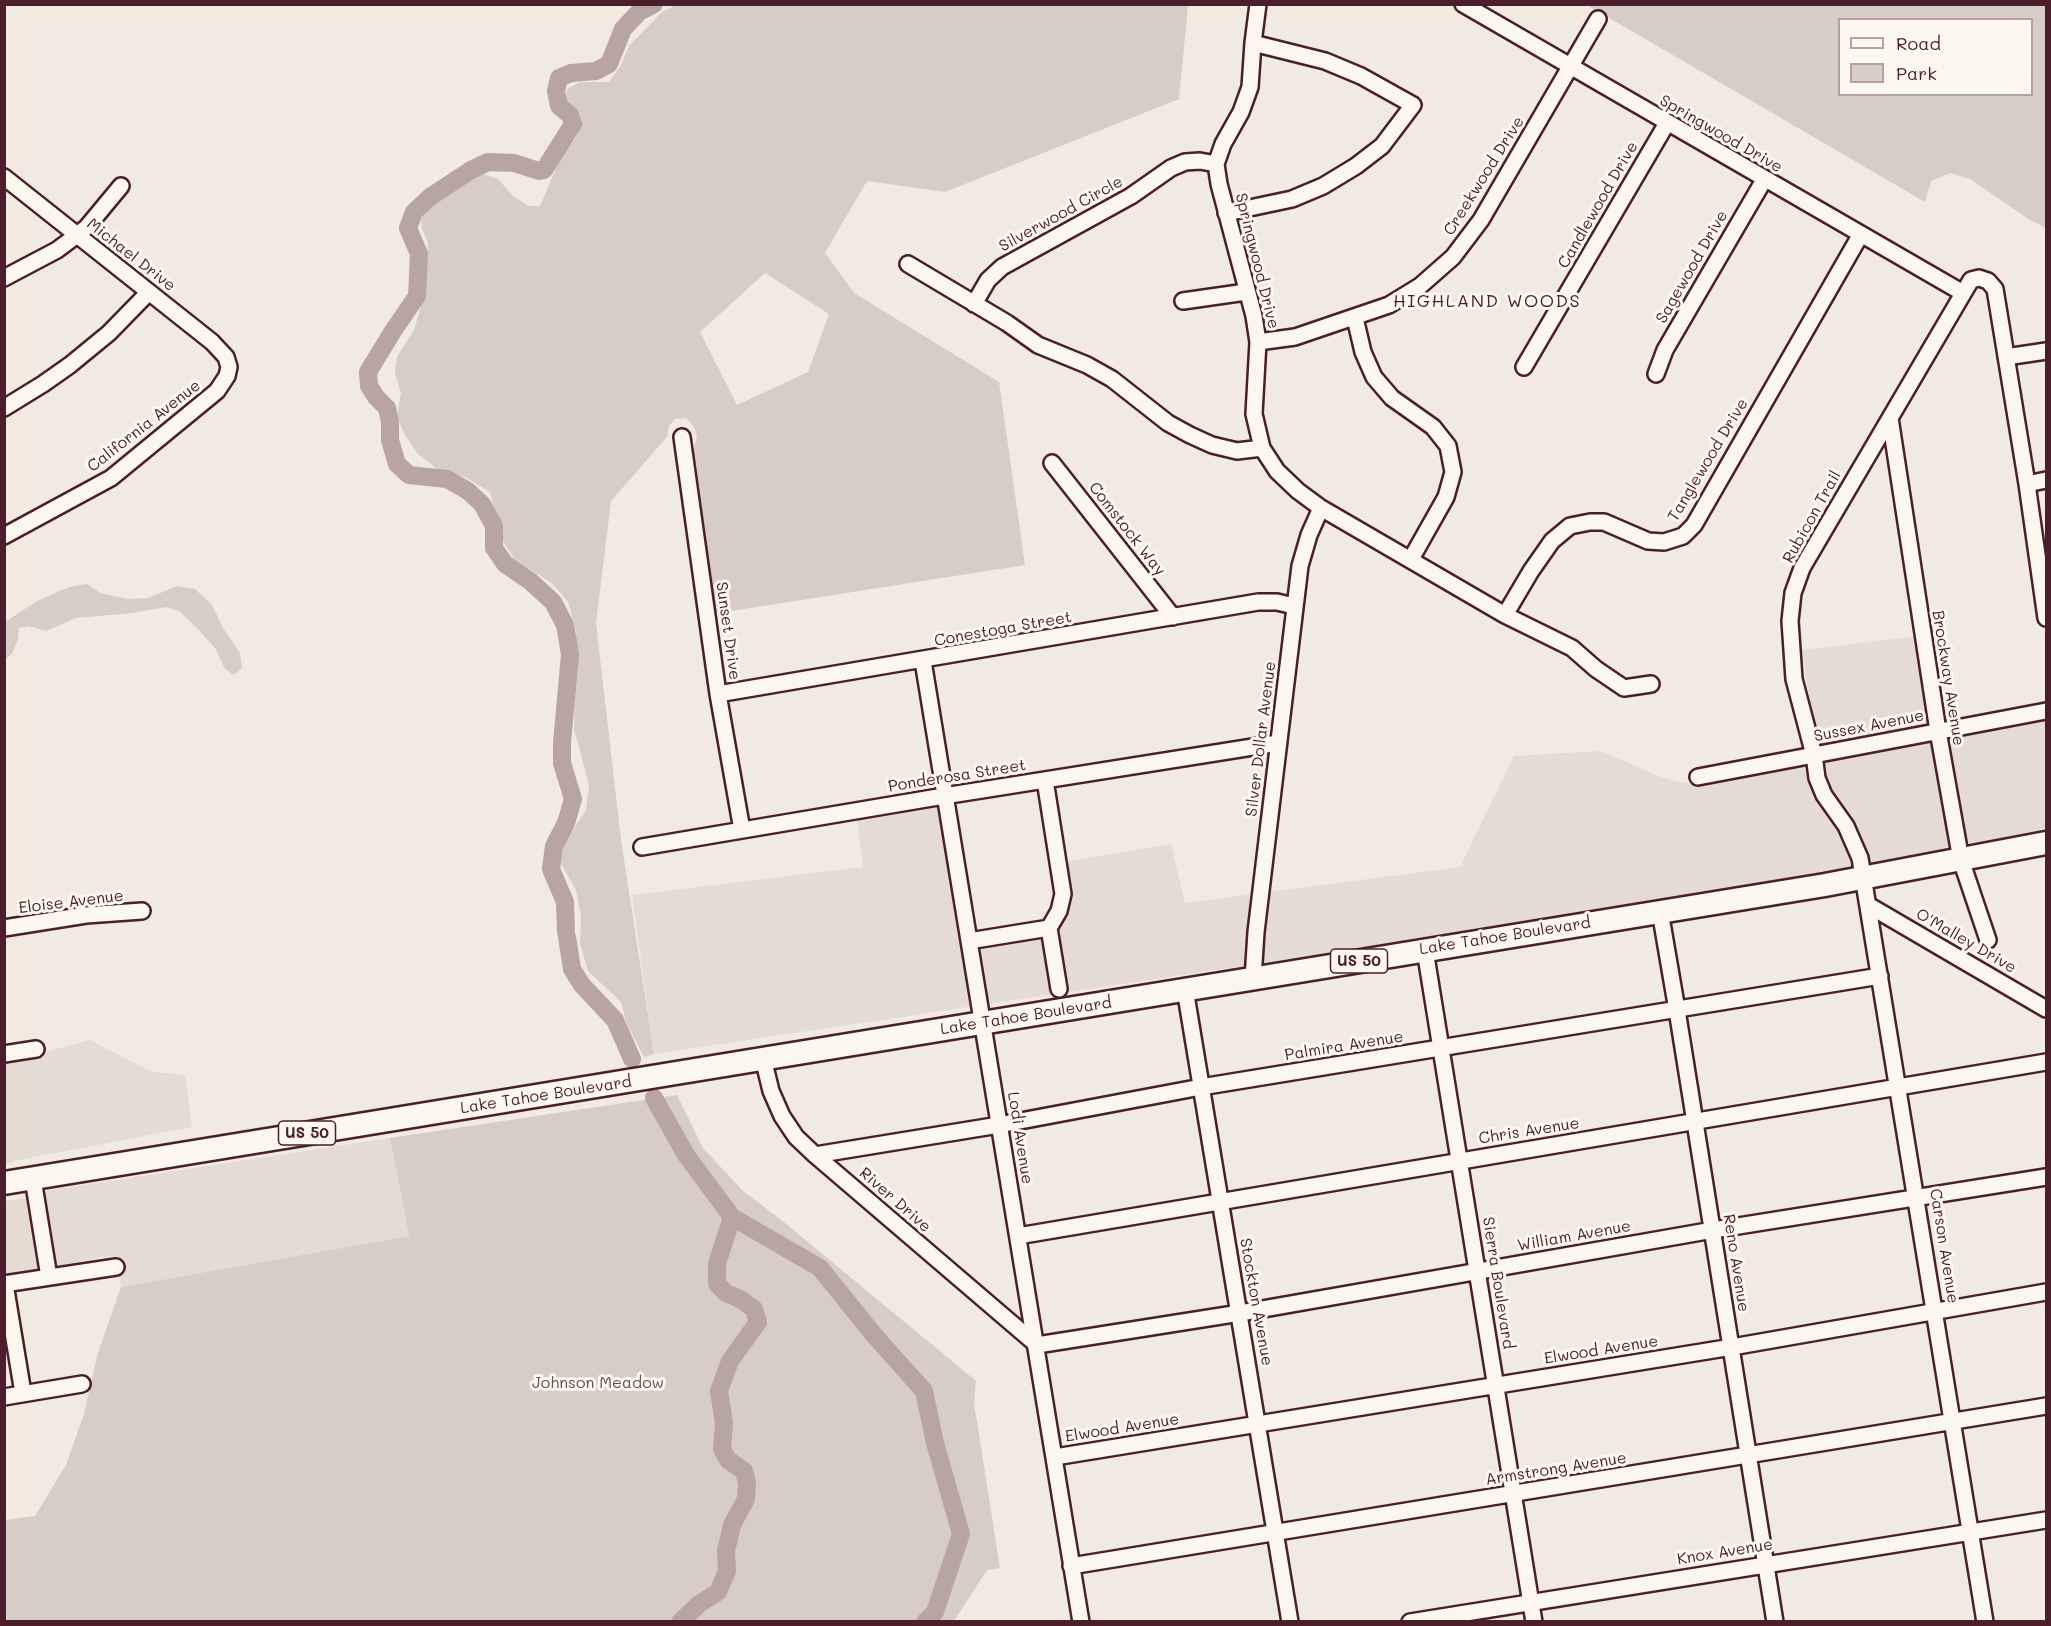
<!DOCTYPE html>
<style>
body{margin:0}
#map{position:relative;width:2051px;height:1626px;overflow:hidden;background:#f0eae0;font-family:Mali,sans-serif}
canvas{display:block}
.frame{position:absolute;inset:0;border:6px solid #4a1f2b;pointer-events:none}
.legend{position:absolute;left:1838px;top:18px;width:195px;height:78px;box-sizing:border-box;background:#fbf7ec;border:2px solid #b4a19f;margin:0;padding:8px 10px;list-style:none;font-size:18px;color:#4a1f2b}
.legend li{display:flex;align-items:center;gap:12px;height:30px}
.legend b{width:30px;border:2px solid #b4a19f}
</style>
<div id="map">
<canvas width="2051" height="1626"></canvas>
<div class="frame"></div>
<ul class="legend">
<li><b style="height:8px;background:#fbf7ec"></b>Road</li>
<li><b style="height:16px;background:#d8ccc6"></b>Park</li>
</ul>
</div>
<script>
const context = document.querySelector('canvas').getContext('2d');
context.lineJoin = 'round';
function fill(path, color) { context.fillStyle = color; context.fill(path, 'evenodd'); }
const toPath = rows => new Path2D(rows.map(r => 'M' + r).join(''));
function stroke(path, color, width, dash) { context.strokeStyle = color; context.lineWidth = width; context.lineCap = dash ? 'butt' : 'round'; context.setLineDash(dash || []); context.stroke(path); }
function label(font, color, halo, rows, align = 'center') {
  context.font = font + ' Mali,sans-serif'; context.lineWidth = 6; context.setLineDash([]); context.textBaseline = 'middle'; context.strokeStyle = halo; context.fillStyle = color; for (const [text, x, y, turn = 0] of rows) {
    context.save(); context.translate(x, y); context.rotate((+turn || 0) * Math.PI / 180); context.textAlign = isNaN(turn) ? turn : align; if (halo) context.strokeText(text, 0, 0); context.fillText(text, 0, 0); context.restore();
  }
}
fill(toPath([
 [1920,636,1935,729,1817,751,1802,650],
 [2046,716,2046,828,1962,850,1289,959,654,1054,632,895,863,867,857,818,942,799,964,945,1053,929,1063,862,1171,844,1185,903,1460,867,1514,756,1600,751,1661,777,1677,782,1699,784],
 [90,1040,152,1072,185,1075,192,1127,13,1161,5,1165,5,1058,45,1052],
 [390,1138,409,1236,121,1287,114,1255,56,1266,44,1191],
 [28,1198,39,1268,5,1274,5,1201]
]), '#e4dbd2');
fill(toPath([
 [676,5,1188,5,1179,99,945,192,867,181,825,253,854,293,999,382,1025,565,712,614,693,465,693,451,697,437,694,427,686,418,675,419,669,426,667,437,611,501,596,623,621,840,654,1054,644,1057,627,1024,621,1002,588,971,580,943,581,916,576,890,560,862,562,847,586,810,589,785,574,729,576,631,568,602,552,583,515,560,502,540,490,492,465,477,436,468,418,454,405,435,397,417,401,393,395,373,397,357,414,330,424,296,428,243,422,229,421,220,427,210,480,173,498,179,513,196,528,206,540,206,561,157,576,138,581,123,574,109,565,102,567,89,580,82,609,82,621,65,629,46,662,12],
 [765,273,829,314,808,372,737,405,700,332],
 [1587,5,2046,5,2046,228,2027,218,1970,179,1950,173,1931,181,1925,202],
 [1840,20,2032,20,2032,94,1840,94],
 [87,584,100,593,128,599,148,598,177,586,195,589,212,605,223,628,240,653,242,668,234,675,225,669,215,648,197,628,179,611,166,607,133,613,76,618,46,631,29,626,19,628,18,639,12,654,5,659,5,622,37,601,69,587],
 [677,1095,703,1148,743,1191,780,1219,976,1381,974,1403,1000,1568,987,1570,954,1621,5,1621,5,1520,35,1516,66,1465,84,1414,98,1353,121,1287,409,1236,390,1138]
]), '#d8ccc6');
stroke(toPath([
 [566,932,565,902,551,869,554,846,566,823,573,799,562,763,562,743,570,654,565,625,553,602,530,581,505,564,494,548,494,526,482,504,468,491,447,479,409,475,397,464,390,440,390,422,387,408,376,397,369,386,368,372,393,331,417,296,419,254,408,228,414,212,430,197,471,170,488,162,514,163,539,171,544,170,573,124,570,115,559,106,556,91,559,78,571,73,596,71,609,64,623,29,639,12,654,4],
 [567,937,572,969,582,985,615,1020,632,1059],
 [654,1098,686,1155,732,1217,820,1268,874,1335,924,1391,935,1443,961,1534,935,1612,925,1622],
 [680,1622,699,1604,718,1592,727,1571,726,1551,732,1525,746,1499,747,1483,744,1471,728,1460,722,1449,724,1423,719,1391,730,1361,758,1322,754,1309,740,1299,726,1293,717,1284,717,1264,732,1217]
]), '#b8a4a2', 18);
const minor = toPath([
 [1258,4,1253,43,1250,87,1241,112,1223,144,1216,164,1219,184,1254,316,1258,342,1254,414,1262,448,1277,471,1298,491,1321,508,1505,615,1572,648,1596,669,1624,688,1651,684],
 [1463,4,1963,293],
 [4,177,212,342,226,357,229,367,227,376,217,391,111,478,4,536],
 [1226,213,1292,199,1323,186,1356,166,1382,146,1413,105,1361,76,1325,61,1253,43],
 [908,264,1007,323,1038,345,1087,365,1112,379,1168,423,1190,435,1212,445,1237,451,1262,448],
 [4,278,57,250,77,235,87,227,121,186],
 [1183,301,1246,292],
 [974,304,988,280,1002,267,1131,196,1171,168,1185,162,1200,161,1216,164],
 [1355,318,1363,352,1374,377,1392,398,1433,427,1448,446,1453,472,1446,497,1411,559],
 [1258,342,1295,337,1389,305,1420,286,1453,257,1481,220,1598,19],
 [2006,357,2046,351],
 [1524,367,1667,123],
 [1656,374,1665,350,1764,180],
 [4,408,43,384,70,365,109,333,149,292],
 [1890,418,1938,731,1961,860,1988,940],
 [682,437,718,694,742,830],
 [1052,463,1173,617],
 [2027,484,2046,480],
 [1505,615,1531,571,1552,541,1570,526,1590,522,1604,522,1648,541,1664,542,1683,536,1694,525,1861,234],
 [923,661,1081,1622],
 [718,694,1258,602,1277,602,1294,606],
 [1698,777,2046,711],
 [1045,780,1063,894,1059,911,1049,928],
 [642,847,944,796,1278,743],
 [1868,905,2046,1009],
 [1660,911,1677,1010,1775,1622],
 [4,928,86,915,142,911],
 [969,941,1049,928,1059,989],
 [1425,950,1534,1622],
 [1253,979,1256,932,1300,566,1309,535,1321,508],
 [1185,989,1290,1622],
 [4,1054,36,1049],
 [763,1058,771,1091,782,1116,796,1137,815,1155,1037,1345,1240,1313,1713,1230,2046,1177],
 [815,1155,999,1125,1201,1087,1880,976],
 [33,1179,49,1277],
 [1018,1236,2046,1062],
 [4,1284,116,1267],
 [5,1284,23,1393],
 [4,1397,82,1384],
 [1055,1457,1732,1347,2046,1292],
 [1071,1566,2046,1406],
 [1410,1622,2046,1520],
 [1985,1622,1860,858,1846,826,1824,795,1817,778,1814,755,1794,679,1790,621,1793,593,1802,568,1971,280,1979,278,1988,281,1995,289,2027,484,2046,618]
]);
const highway = toPath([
 [4,1183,1825,885,2046,843]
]);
stroke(minor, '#4a1f2b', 20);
stroke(highway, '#4a1f2b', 27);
stroke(minor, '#fbf7ec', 15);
stroke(highway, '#fbf7ec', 22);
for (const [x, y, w] of [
 [1359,961,57],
 [307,1133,57]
]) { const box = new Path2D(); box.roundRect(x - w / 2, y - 12, w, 24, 4.5); context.fillStyle = '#fbf7ec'; context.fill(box); stroke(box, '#4a1f2b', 1.5); }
label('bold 15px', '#4a1f2b', null, [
 ["US 50",1359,961],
 ["US 50",307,1133]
]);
label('16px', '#4a1f2b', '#fbf7ec', [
 ["Springwood Drive",1721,134,30],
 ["Creekwood Drive",1484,176,-58],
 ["Candlewood Drive",1598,205,-60],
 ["Silverwood Circle",1061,214,-29],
 ["Michael Drive",131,255,38],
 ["Springwood Drive",1257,261,76],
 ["Sagewood Drive",1692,267,-60],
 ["California Avenue",144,426,-38],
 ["Tanglewood Drive",1708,460,-59],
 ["Rubicon Trail",1812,517,-61],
 ["Comstock Way",1127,529,52],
 ["Conestoga Street",1003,629,-10],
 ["Sunset Drive",728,631,82],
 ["Brockway Avenue",1948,678,81],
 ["Sussex Avenue",1869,726,-11],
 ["Silver Dollar Avenue",1261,739,-83],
 ["Ponderosa Street",957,776,-9],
 ["Eloise Avenue",71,902,-7],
 ["Lake Tahoe Boulevard",1505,936,-9],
 ["O'Malley Drive",1966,941,30],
 ["Lake Tahoe Boulevard",1026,1016,-9],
 ["Palmira Avenue",1344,1046,-9],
 ["Lake Tahoe Boulevard",546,1095,-9],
 ["Chris Avenue",1529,1131,-9],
 ["Lodi Avenue",1020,1138,81],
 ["River Drive",895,1200,41],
 ["William Avenue",1574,1236,-10],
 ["Carson Avenue",1944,1246,81],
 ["Reno Avenue",1736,1263,81],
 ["Sierra Boulevard",1498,1283,81],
 ["Stockton Avenue",1256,1302,80],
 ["Elwood Avenue",1601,1350,-9],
 ["Elwood Avenue",1122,1428,-9],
 ["Armstrong Avenue",1556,1469,-9],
 ["Knox Avenue",1725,1552,-9]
]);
label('16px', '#6e4a52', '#fbf7ec', [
 ["Johnson Meadow",598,1383]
]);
context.letterSpacing = '1.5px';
label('18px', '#4a1f2b', '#fbf7ec', [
 ["HIGHLAND WOODS",1487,301]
]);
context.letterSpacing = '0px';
</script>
